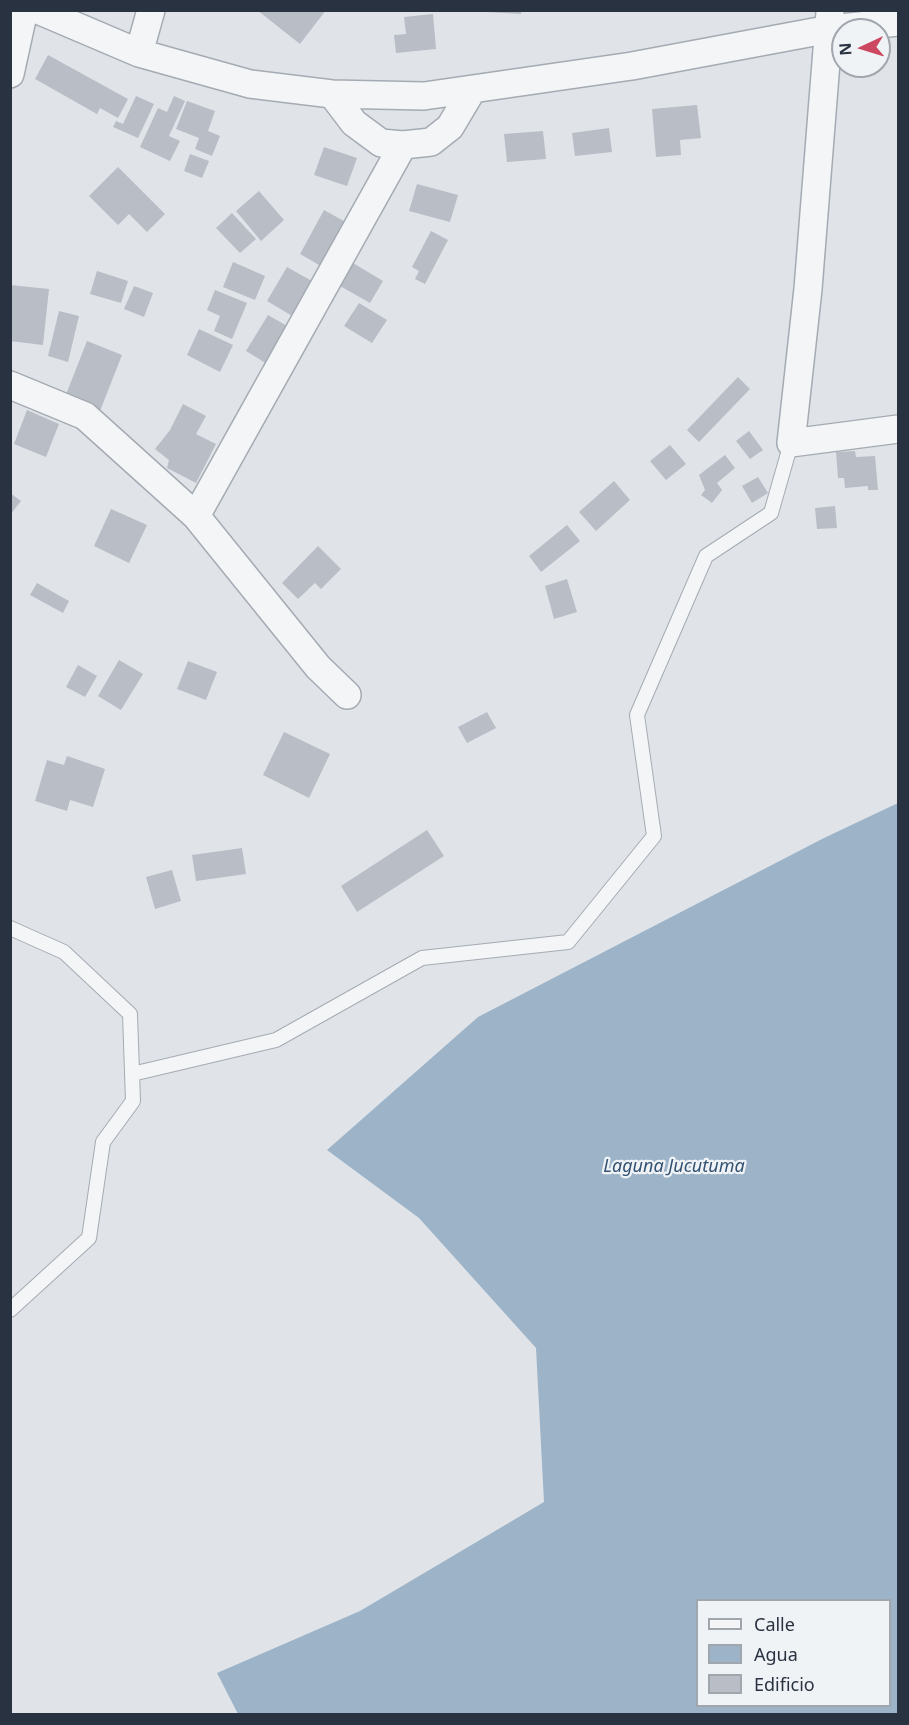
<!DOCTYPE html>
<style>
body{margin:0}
#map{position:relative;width:909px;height:1725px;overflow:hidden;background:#e0e4e9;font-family:"Noto Sans",sans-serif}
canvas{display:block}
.frame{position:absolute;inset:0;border:12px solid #293240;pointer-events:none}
.legend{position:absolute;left:696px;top:1599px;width:195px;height:108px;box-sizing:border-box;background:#f0f3f6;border:2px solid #a0a6ad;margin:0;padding:8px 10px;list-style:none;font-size:18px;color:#293240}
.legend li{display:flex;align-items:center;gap:12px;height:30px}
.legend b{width:30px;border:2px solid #a0a6ad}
.north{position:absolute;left:831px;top:18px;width:60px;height:60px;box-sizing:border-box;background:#f0f3f6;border:2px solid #a0a6ad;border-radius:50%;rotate:266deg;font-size:16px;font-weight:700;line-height:24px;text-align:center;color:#293240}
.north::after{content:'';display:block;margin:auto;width:21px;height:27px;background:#cb4860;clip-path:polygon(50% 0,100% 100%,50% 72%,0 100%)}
</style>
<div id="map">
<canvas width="909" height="1725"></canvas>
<div class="frame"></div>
<ul class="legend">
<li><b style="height:8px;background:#f3f5f7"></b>Calle</li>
<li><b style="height:16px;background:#9cb3c8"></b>Agua</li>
<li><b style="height:16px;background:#b8bdc6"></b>Edificio</li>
</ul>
<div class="north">N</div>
</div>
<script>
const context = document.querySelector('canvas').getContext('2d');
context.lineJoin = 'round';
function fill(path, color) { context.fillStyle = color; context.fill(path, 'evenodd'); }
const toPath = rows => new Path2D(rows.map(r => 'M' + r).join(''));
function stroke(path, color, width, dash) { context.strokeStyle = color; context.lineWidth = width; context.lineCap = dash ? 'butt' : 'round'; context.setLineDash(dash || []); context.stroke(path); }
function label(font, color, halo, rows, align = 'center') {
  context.font = font + ' "Noto Sans",sans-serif'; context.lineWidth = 4.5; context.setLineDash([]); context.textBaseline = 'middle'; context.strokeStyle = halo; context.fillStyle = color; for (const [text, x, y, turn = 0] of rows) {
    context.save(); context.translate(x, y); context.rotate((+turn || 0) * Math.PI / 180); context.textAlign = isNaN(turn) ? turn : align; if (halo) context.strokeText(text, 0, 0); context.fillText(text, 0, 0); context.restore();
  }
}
fill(toPath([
 [898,803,898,1714,238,1714,217,1673,360,1611,544,1502,536,1348,419,1218,327,1150,478,1017,824,838],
 [698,1600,890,1600,890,1706,698,1706]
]), '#9cb3c8');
fill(toPath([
 [257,10,326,10,300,44],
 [486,10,521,10,521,14,486,12],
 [433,14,436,49,396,53,394,35,406,34,404,17],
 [48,55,128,99,118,118,100,108,97,114,35,79],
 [136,96,154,104,138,138,113,127,116,121,123,124],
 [174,96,185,101,169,136,180,141,170,161,140,147,158,108,167,112],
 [187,101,215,111,208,131,220,136,212,156,195,149,199,138,176,129],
 [697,105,701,138,680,140,681,155,656,157,652,109],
 [609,128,612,152,575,156,572,133],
 [543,131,546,159,507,162,504,134],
 [324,147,357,158,347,186,314,175],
 [190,154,209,161,202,178,184,171],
 [118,167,165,214,147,232,129,214,118,225,89,196],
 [417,184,458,195,450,222,409,211],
 [259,191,284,220,261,241,236,211],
 [324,210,351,225,326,269,300,254],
 [232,213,256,239,240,253,216,228],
 [431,231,448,240,425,284,415,279,419,271,412,267],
 [233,262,265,276,255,300,223,287],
 [353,263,383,281,370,303,340,286],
 [287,267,319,285,299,320,267,301],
 [97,271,128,281,121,303,90,294],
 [10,285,49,289,43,345,10,341],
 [134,286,153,293,144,317,124,309],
 [215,290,247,303,232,339,214,331,220,316,207,310],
 [359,303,387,320,372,343,344,326],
 [59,311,79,316,68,362,48,356],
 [268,315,294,330,272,367,246,351],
 [199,329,233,345,220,372,187,355],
 [87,341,122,355,100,411,65,397],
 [738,377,750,389,699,442,687,430],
 [183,404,206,416,196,434,216,444,196,483,167,468,169,460,155,449,170,430],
 [27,410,59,424,46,457,14,444],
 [749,431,763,450,750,459,736,441],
 [670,445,686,464,666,480,650,461],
 [855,451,856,457,875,456,878,490,868,490,868,486,845,488,844,478,838,478,836,452],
 [725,455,735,468,717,483,722,490,712,503,701,495,705,490,699,475],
 [758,477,768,493,752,503,742,486],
 [614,481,630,500,596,531,579,512],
 [10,493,21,501,10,515],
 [835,506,837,528,817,529,815,508],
 [111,509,147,525,129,563,94,546],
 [567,525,580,541,541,572,529,556],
 [318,546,341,569,321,589,315,583,298,599,282,583],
 [567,579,577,612,554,619,545,586],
 [37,583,69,601,63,613,30,595],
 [119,660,143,674,121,710,98,696],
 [188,661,217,672,206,700,177,689],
 [78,665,97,676,85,697,66,687],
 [487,712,496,728,467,743,458,727],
 [284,732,330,754,309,798,263,775],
 [67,756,105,769,93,807,70,800,67,811,35,801,47,760,64,765],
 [427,830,444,856,357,912,341,886],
 [242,848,246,874,196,881,192,855],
 [172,870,181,901,155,909,146,877]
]), '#b8bdc6');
const lane = toPath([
 [10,928,64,952,130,1014,133,1101,103,1142,89,1238,10,1310],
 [132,1074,276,1040,422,958,568,942,654,836,637,715,706,556,771,513,791,443]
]);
const street = toPath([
 [38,10,139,53,250,84,332,94,424,96,632,66,830,29,898,22],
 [830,12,808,289,791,443,898,429],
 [139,53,151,10],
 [10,74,24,10],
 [332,94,354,123,381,143,403,145,431,142,450,127,472,90],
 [10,385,85,416,196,516,318,667,347,695],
 [196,516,403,145]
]);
stroke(lane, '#a5abb3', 16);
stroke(street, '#a5abb3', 30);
stroke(lane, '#f3f5f7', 14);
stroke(street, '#f3f5f7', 27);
label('italic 18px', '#345273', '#f0f3f6', [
 ["Laguna Jucutuma",674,1167]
]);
</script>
